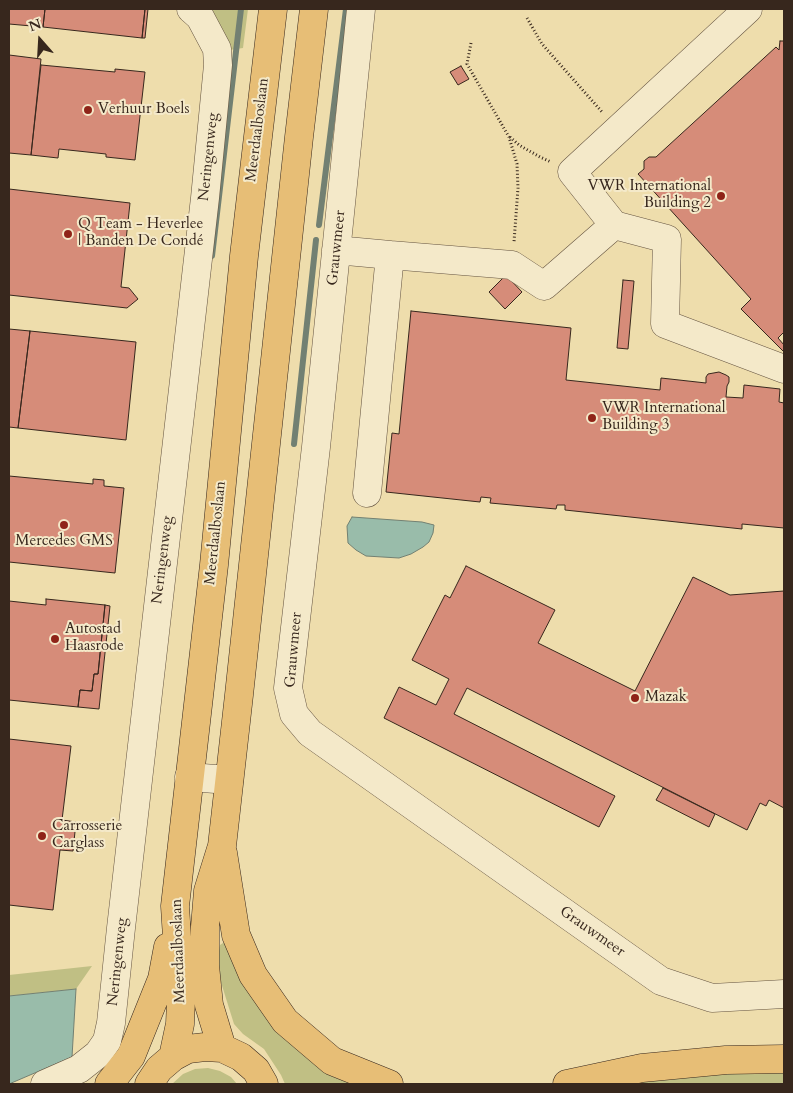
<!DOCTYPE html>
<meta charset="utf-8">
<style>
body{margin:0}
#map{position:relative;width:793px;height:1093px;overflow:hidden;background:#eeddac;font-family:Cardo,serif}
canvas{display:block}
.frame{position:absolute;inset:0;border:10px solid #37271d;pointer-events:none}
.north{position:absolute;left:15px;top:15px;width:50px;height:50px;-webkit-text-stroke:4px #f4e9c9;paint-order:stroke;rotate:341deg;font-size:14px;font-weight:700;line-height:20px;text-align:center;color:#37271d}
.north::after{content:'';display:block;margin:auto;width:18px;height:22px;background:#37271d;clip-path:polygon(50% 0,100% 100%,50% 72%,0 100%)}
</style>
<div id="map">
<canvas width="793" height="1093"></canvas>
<div class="frame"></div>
<div class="north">N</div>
</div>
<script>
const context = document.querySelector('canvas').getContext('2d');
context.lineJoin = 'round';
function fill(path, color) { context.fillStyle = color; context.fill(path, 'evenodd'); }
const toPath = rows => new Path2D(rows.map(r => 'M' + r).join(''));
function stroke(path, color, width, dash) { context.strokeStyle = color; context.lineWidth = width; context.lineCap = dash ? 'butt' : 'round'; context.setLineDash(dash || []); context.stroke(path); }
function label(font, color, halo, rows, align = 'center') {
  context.font = font + ' Cardo,serif'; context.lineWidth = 4; context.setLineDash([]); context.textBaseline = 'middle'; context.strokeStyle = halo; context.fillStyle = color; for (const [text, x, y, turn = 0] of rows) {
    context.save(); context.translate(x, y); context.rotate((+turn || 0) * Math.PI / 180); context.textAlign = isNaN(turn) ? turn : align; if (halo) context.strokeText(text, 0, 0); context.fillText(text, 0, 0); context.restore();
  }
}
fill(toPath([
 [191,9,248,9,243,48,229,50],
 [228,942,357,1084,285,1084,281,1075,264,1049,243,1034,234,1024,219,976,219,951,220,945,223,943],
 [92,966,76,989,9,996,9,975],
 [784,1066,784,1084,614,1084],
 [208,1068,220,1071,231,1077,237,1084,172,1084,183,1074,195,1069]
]), '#c0bf84');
const water = toPath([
 [352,517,422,522,434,525,433,533,429,542,423,547,411,554,399,558,366,556,356,550,348,543,347,526,352,517],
 [76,989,72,1057,9,1084,9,996,76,989]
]);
fill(water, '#99bcaa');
stroke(water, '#728072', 1);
stroke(toPath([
 [319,225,346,9],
 [212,256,241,9],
 [294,444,316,240]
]), '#728072', 6);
const building = toPath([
 [9,9,45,9,43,27,9,24,9,9],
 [45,9,145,9,142,38,43,27,45,9],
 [145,9,148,9,145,38,142,38,145,9],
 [780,41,784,41,784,334,783,333,778,338,784,345,784,352,741,309,751,299,638,174,644,169,644,161,649,157,656,157,776,47,779,50,780,41],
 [9,55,41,59,31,155,9,153,9,55],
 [41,65,115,72,115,69,145,72,135,160,106,157,106,154,59,149,58,158,31,155,41,65],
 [461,66,469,79,458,85,450,72,461,66],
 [9,189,130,203,121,287,129,288,138,299,127,308,9,295,9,189],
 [506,275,522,292,505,309,489,292,506,275],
 [623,280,634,281,628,349,617,348,623,280],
 [411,311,571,328,566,380,660,390,661,378,706,383,706,377,708,374,719,372,726,375,729,377,729,382,727,386,726,397,743,398,744,385,780,389,779,402,784,403,784,528,742,524,742,529,565,510,565,505,557,505,556,509,490,503,491,498,481,497,480,502,386,492,392,433,399,434,411,311],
 [9,329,30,331,18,428,9,427,9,329],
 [30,331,136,342,126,440,18,428,30,331],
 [9,476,93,484,93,479,104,480,104,486,124,488,115,573,9,562,9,476],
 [466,566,555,610,538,643,635,691,693,577,730,595,784,591,784,808,769,800,766,806,760,803,747,830,467,688,454,714,615,796,599,827,384,718,399,687,436,705,449,679,412,660,445,595,450,598,466,566],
 [46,599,105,605,98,674,94,674,92,691,80,690,78,707,9,700,9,601,46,605,46,599],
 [105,605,110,606,99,709,78,707,80,690,92,691,94,674,98,674,105,605],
 [9,739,71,746,62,820,76,822,73,851,60,850,53,910,9,905,9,739],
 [663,788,715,814,709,827,656,800,663,788]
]);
fill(building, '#d68c79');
stroke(building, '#37271d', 1);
const minor = toPath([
 [361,9,316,447,288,688,294,714,310,733,661,981,712,998,784,994],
 [748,9,572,172,614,225,667,239,665,324,784,369],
 [336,250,390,255],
 [367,493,390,255,512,265,544,286,614,225],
 [189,777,229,780],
 [45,1084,79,1069,98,1054,107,1041,111,1023,121,928,205,198,218,65,217,49,200,17,191,9]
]);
const highway = toPath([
 [223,853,236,935,253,975,285,1021,332,1061,389,1084],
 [222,1048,209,1005,205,966,205,927,208,891,222,846,239,695,299,137,314,9],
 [173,1057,180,1024,181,1000,175,906,214,565,244,256,273,9],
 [109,1084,131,1056,162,979,168,947],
 [149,1084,159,1069,173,1057,188,1049,205,1047,222,1048,241,1057,256,1070,264,1084],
 [567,1084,642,1068,726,1060,784,1059]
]);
stroke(minor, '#655441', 29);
stroke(highway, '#37271d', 29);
stroke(toPath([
 [527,18,542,44,603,113],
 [471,43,467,64,509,137,517,164,518,188,514,242],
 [510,137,519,145,540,157,551,162]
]), '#37271d', 3, [1, 2.5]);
stroke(minor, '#f4e9c9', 28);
stroke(highway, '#e7be76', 28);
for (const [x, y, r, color] of [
 [88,110,5,"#8f2418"],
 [721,196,5,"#8f2418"],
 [68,234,5,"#8f2418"],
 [592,418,5,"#8f2418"],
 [64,525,5,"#8f2418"],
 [55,639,5,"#8f2418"],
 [635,698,5,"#8f2418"],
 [42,836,5,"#8f2418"]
]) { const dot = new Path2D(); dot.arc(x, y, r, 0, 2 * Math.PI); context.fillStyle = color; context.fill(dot); stroke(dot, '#f4e9c9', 2); }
label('15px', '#37271d', '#f4e9c9', [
 ["Verhuur Boels",98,110],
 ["VWR International",711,187,"right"],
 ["Building 2",711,204,"right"],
 ["Q Team - Heverlee",78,225],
 ["| Banden De Condé",78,242],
 ["VWR International",602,409],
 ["Building 3",602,426],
 ["Mercedes GMS",64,542,"center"],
 ["Autostad",65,630],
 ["Haasrode",65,647],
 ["Mazak",645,698],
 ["Carrosserie",52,827],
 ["Carglass",52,844]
], 'left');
label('15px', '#37271d', '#f4e9c9', [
 ["Meerdaalboslaan",258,130,-83],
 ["Neringenweg",209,157,-84],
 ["Grauwmeer",337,248,-84],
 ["Meerdaalboslaan",216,533,-84],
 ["Neringenweg",163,560,-83],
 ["Grauwmeer",294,650,-85],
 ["Grauwmeer",592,932,35],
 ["Meerdaalboslaan",179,951,-92],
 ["Neringenweg",118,962,-84]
]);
</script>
